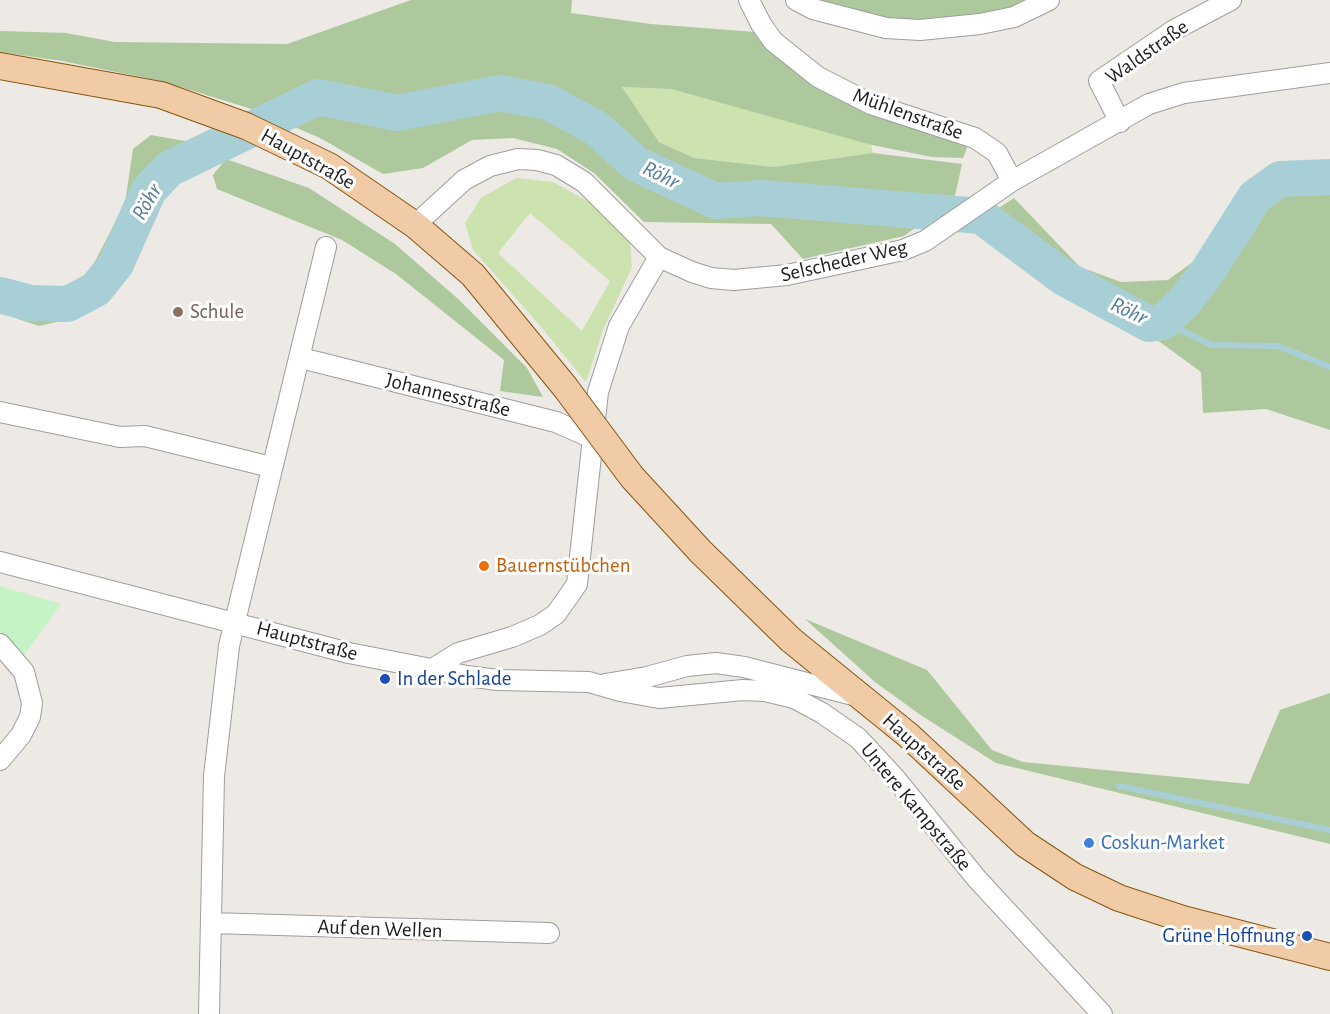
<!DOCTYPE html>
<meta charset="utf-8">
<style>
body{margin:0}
canvas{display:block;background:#ede9e4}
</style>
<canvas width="1330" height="1014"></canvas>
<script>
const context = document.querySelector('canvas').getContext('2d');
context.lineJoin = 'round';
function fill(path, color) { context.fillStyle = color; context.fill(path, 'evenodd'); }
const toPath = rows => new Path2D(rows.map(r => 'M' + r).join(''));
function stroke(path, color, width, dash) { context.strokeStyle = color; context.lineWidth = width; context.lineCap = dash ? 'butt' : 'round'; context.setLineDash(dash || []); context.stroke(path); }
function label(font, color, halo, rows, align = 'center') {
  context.font = font + ' "Alegreya Sans",sans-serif'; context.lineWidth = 6; context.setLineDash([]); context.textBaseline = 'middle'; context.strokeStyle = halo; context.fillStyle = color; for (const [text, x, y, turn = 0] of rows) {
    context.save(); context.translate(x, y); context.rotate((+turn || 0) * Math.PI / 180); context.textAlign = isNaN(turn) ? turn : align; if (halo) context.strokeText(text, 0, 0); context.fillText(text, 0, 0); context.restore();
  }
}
fill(toPath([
 [622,87,671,89,871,144,873,153,773,167,694,158,659,142],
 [516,178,553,182,591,203,630,243,632,267,603,330,586,382,537,322,473,250,465,223,481,198],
 [530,213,610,281,582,331,498,253]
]), '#cce2af');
fill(toPath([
 [411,0,572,0,571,13,651,24,755,32,817,83,970,140,963,158,932,157,872,145,671,89,622,87,659,142,694,158,773,167,873,153,962,164,954,200,904,236,803,259,771,224,644,222,594,173,557,149,513,138,472,140,423,168,383,174,320,138,258,111,161,81,62,61,0,52,0,31,66,33,115,42,287,44],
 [810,0,1033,0,1019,7,958,18,885,24],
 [151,135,185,141,194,149,163,167,143,187,110,291,79,317,39,326,0,313,0,283,9,289,49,296,86,279,125,203,133,149],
 [226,159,309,188,395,244,457,298,527,368,543,397,500,391,504,360,396,274,342,240,217,189,213,175],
 [1330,173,1330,430,1266,409,1203,413,1201,372,1138,326,976,223,1014,198,1080,267,1121,282,1168,280,1212,248,1275,187],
 [805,619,927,670,992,750,1023,762,1249,784,1280,710,1330,693,1330,844,996,763,922,716,875,682]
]), '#adc89d');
fill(toPath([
 [0,586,61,604,23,656,0,636]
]), '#c5f3c6');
stroke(toPath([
 [1163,322,1212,345,1278,346,1330,367],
 [1119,786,1330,830]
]), '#a9cfd6', 6);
stroke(toPath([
 [0,295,30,303,68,304,96,289,116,264,149,190,169,169,318,97,397,113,499,93,548,102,596,128,636,164,716,201,762,198,981,216,1064,278,1149,324,1163,322,1185,301,1208,271,1255,197,1280,179,1330,177]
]), '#a9cfd6', 36);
const minor = toPath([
 [749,0,761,24,773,41,818,77,871,104,975,138,997,153,1012,181],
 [796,0,813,9,886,28,920,30,980,24,1014,17,1049,0],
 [1120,122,1099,81,1174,30,1231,0],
 [415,225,464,180,490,166,518,159,537,160,556,165,584,182,659,257,692,272,711,278,734,280,787,275,903,250,925,241,1012,181,1149,104,1184,93,1330,73],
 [301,358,556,422,592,438],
 [0,412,120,437,145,436,271,467],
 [0,562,349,653,467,676,498,680,589,682,620,691,659,698,743,690,765,691,794,698,822,713,858,738,895,778,977,879,1102,1014],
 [0,644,24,672,32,703,30,717,21,735,0,760],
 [434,668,458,653,512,637,540,625,556,614,577,584,598,392,619,326,659,257],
 [605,684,647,677,687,666,716,663,744,667,857,696],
 [211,923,549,933],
 [209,1014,214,776,229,646,326,247]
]);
const major = toPath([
 [0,66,161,95,246,126,329,166,415,225,473,275,565,387],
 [791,640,908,735,1025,844,1075,877,1119,898,1183,919,1330,957]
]);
stroke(minor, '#9e9e9e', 22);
stroke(major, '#865610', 28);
stroke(minor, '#fff', 20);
stroke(major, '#f1cba5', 26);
const majorBridge = toPath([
 [565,387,632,477,700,551,791,640]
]);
stroke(majorBridge, '#865610', 28, []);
stroke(majorBridge, '#f1cba5', 26);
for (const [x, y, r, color] of [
 [178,312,6,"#8d6e63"],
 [484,566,6,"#e8710a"],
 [385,679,6,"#1a4fb4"],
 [1089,843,6,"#3f7fe0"],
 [1307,936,6,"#1a4fb4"]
]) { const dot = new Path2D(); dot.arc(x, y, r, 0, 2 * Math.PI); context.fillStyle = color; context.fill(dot); stroke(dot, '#fff', 2); }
label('21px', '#1d1d1d', '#fff', [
 ["Waldstraße",1147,52,-35],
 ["Mühlenstraße",908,114,20],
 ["Hauptstraße",308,159,29],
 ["Selscheder Weg",844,261,-13],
 ["Johannesstraße",448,395,14],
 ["Hauptstraße",307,641,15],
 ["Hauptstraße",924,752,42],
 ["Untere Kampstraße",916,807,50],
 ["Auf den Wellen",380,929,2]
]);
label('21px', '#785e54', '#fff', [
 ["Schule",190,312]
], 'left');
label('21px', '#c56008', '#fff', [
 ["Bauernstübchen",496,566]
], 'left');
label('21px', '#164399', '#fff', [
 ["In der Schlade",397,679],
 ["Grüne Hoffnung",1295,936,"right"]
], 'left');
label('21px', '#366cbe', '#fff', [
 ["Coskun-Market",1101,843]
], 'left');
label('italic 22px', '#517b9b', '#fff', [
 ["Röhr",661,175,26],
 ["Röhr",147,202,-60],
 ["Röhr",1129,311,25]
]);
</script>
